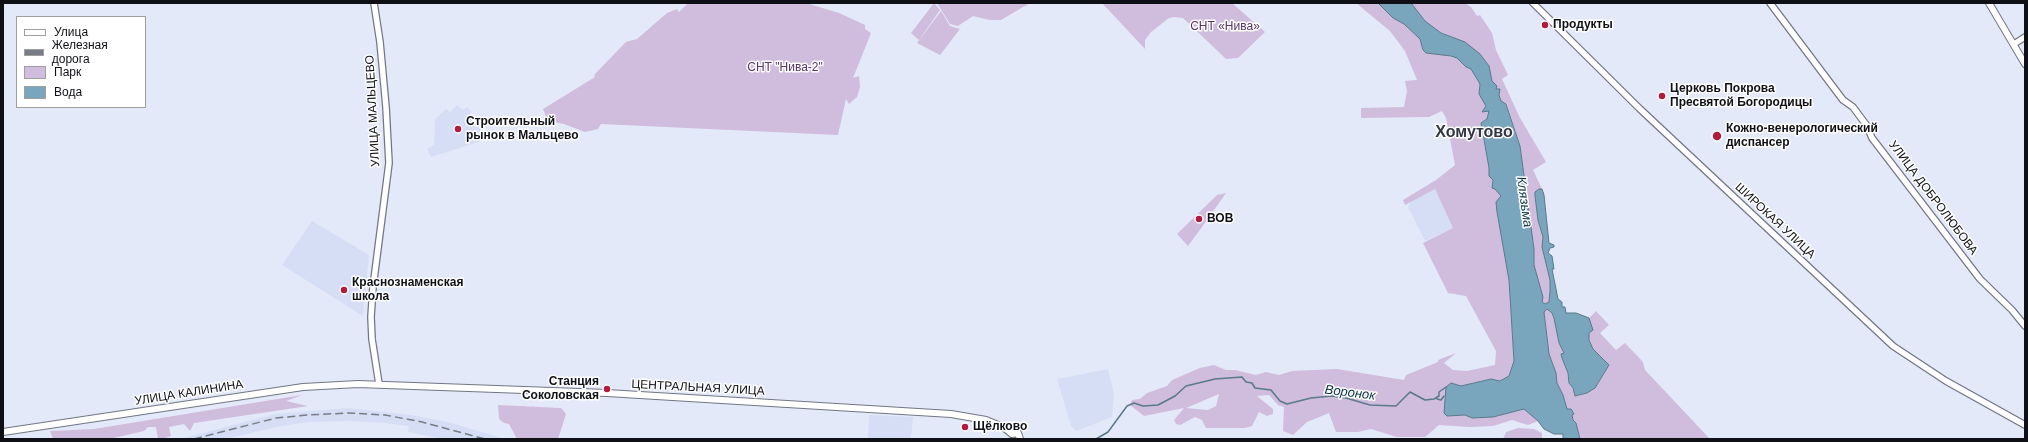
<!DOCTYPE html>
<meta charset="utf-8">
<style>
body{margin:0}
#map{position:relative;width:2028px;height:442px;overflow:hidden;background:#e4e9f9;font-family:Helvetica,sans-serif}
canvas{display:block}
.frame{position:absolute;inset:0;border:4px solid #0e1015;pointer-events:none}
.legend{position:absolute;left:16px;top:16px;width:130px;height:92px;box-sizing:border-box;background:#fff;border:1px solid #9f9fa1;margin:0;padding:5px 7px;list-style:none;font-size:12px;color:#0e1015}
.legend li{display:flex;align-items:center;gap:8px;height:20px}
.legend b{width:20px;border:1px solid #9f9fa1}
</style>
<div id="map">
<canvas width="2028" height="442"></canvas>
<div class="frame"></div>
<ul class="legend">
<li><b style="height:5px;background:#fff"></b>Улица</li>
<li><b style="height:5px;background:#787c86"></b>Железная дорога</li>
<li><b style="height:11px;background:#d0bcdd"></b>Парк</li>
<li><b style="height:11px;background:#79a6bc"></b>Вода</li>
</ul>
</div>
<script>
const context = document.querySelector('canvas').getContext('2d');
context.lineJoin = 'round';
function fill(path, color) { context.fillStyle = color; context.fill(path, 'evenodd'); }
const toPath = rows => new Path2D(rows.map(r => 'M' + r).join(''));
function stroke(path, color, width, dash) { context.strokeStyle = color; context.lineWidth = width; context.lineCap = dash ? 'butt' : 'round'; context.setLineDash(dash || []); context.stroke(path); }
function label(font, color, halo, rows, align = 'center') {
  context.font = font + ' Helvetica,sans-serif'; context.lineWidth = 3; context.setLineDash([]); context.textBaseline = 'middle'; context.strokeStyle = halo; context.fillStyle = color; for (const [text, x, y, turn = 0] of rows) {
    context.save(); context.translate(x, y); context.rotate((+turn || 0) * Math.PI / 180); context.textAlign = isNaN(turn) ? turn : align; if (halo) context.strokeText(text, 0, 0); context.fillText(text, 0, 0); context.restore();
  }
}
fill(toPath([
 [457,105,463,110,467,107,472,112,468,117,491,138,431,157,427,149,434,145,435,119,446,109,450,112],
 [1435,189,1453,228,1425,241,1408,207,1412,199],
 [312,221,369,255,363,316,282,265],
 [1108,369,1114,394,1112,417,1076,431,1071,426,1057,379],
 [348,408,411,415,448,422,505,439,442,439,408,432,409,426,385,423,349,421,308,422,277,427,225,439,180,439,275,414],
 [869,415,913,417,911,439,868,439]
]), '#d6def5');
fill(toPath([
 [688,3,806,3,839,13,865,25,865,29,871,33,853,78,859,76,860,87,857,97,849,104,846,99,838,135,601,124,598,129,585,132,564,124,548,121,543,109,595,77,594,75,626,42,637,39,667,13,677,9,679,12],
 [934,3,940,10,919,40,911,33],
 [937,3,1030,3,1001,20,990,20,973,16,958,26,950,24],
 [1102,3,1232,3,1265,32,1238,58,1226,59,1183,18,1174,17,1169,18,1151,32,1145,40,1145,49],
 [1356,3,1378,3,1393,18,1404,24,1420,39,1423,50,1457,58,1466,67,1471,69,1480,84,1479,94,1490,111,1483,138,1489,168,1489,176,1493,180,1492,184,1501,196,1497,212,1509,280,1514,361,1509,376,1500,381,1491,379,1461,386,1447,416,1466,415,1472,418,1493,417,1525,409,1538,421,1528,425,1512,420,1493,426,1469,427,1439,425,1425,437,1397,437,1371,429,1358,432,1336,432,1329,413,1307,422,1293,435,1283,431,1284,407,1278,405,1269,395,1257,396,1273,409,1273,414,1267,416,1259,412,1252,426,1245,428,1206,428,1202,420,1195,417,1180,425,1176,424,1174,420,1184,408,1144,416,1130,405,1132,400,1140,399,1147,393,1167,386,1172,380,1200,368,1214,365,1226,370,1235,370,1256,375,1266,372,1279,375,1292,371,1337,369,1404,380,1406,375,1438,362,1438,360,1456,353,1444,363,1453,370,1467,371,1495,365,1496,351,1466,296,1448,293,1423,243,1453,228,1435,189,1405,205,1403,200,1436,180,1455,165,1446,118,1442,111,1429,117,1361,118,1361,108,1404,107,1407,91,1405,81,1417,80,1405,51,1390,31],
 [1219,394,1216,406,1208,410,1186,408],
 [1411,3,1465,3,1471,7,1477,16,1480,15,1492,33,1496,50,1508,75,1502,79,1520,118,1546,162,1533,170,1542,189,1539,189,1535,192,1535,196,1538,220,1543,237,1543,253,1550,280,1549,302,1545,304,1542,303,1543,297,1534,265,1534,249,1520,146,1507,104,1501,101,1496,89,1497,86,1492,81,1489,66,1480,54,1457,39,1441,33,1425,21],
 [941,11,950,26,960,29,940,55,917,43],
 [1226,193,1202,227,1188,246,1177,234,1217,195],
 [1546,309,1552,313,1554,318,1559,343,1564,353,1561,354,1568,373,1569,383,1577,396,1587,393,1595,388,1609,365,1593,349,1589,340,1589,333,1593,330,1589,318,1596,311,1609,325,1600,333,1616,350,1625,343,1643,362,1645,370,1710,439,1580,439,1576,423,1573,420,1572,415,1574,414,1567,409,1563,395,1557,383,1556,373,1549,354,1544,312],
 [302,395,286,401,308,406,194,423,190,431,184,424,169,427,171,436,162,439,158,439,156,427,148,427,144,431,109,439,53,439,50,431,94,429],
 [498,405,561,408,566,414,558,439,517,439,509,424,504,423,499,419],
 [1518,428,1534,429,1542,433,1542,439,1503,439,1506,432]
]), '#d0bcdd');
const water = toPath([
 [1378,3,1411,3,1425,21,1441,33,1465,42,1480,54,1489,66,1492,81,1497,86,1496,89,1500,89,1499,95,1501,101,1506,104,1520,146,1534,249,1534,265,1543,297,1542,302,1545,304,1549,302,1550,291,1550,280,1542,247,1543,237,1538,220,1535,196,1535,192,1539,189,1542,189,1544,195,1549,243,1554,245,1554,247,1550,248,1548,253,1552,256,1554,269,1552,269,1558,299,1562,302,1562,307,1565,307,1566,313,1576,313,1589,318,1593,330,1589,333,1589,340,1593,349,1609,365,1595,388,1587,393,1575,396,1573,388,1569,383,1568,373,1562,358,1561,354,1564,353,1559,343,1554,318,1552,313,1547,309,1544,312,1549,354,1556,373,1557,383,1563,395,1567,409,1571,409,1574,414,1572,415,1573,420,1576,423,1580,439,1563,439,1563,434,1554,434,1544,429,1538,421,1524,409,1493,417,1472,418,1465,415,1447,416,1444,413,1446,387,1451,383,1461,386,1491,379,1500,381,1509,376,1514,361,1509,280,1497,212,1496,202,1501,196,1495,189,1492,188,1493,180,1489,176,1489,168,1481,123,1487,119,1489,111,1482,112,1486,106,1479,94,1480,84,1471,69,1466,67,1457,58,1451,56,1426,53,1423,50,1420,39,1404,24,1393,18,1378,3]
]);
fill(water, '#79a6bc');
stroke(water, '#59798a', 1);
stroke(toPath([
 [1437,399,1441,400,1444,396],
 [1096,439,1108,432,1127,406,1134,403,1143,406,1158,405,1175,396,1186,386,1215,379,1242,377,1246,382,1252,383,1255,388,1271,390,1280,401,1287,404,1311,398,1332,396,1346,398,1370,405,1396,406,1410,392,1425,400,1434,399,1439,396,1439,392,1446,387]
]), '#59798a', 1.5);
const tertiary = toPath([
 [374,3,380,42,386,107,389,163,373,287,371,317,372,339,379,384],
 [1533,3,1640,109,1893,346,1946,381,2025,425],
 [1770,3,1843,100,1853,107,1867,126,1872,138,1980,279,2012,310,2025,326],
 [2014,44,2025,37]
]);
const secondary = toPath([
 [1989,3,2025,64],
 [3,432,303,387,358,384,607,393,951,414,986,420,1003,427,1012,434],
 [1012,434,1018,433,1020,439]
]);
stroke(tertiary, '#727684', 8);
stroke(secondary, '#727684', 8);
stroke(tertiary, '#fff', 5.5);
stroke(secondary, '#fff', 6);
stroke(toPath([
 [194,439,276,418,307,415,349,413,385,415,422,422,485,439]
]), '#787c86', 1.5, [8, 4]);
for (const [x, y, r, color] of [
 [1545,25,4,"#b01c3e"],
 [1662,96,4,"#b01c3e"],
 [458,129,4,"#b01c3e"],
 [1717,136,5,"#b01c3e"],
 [1199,219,4,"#b01c3e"],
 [344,290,4,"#b01c3e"],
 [607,389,4,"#b01c3e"],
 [965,427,4,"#b01c3e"]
]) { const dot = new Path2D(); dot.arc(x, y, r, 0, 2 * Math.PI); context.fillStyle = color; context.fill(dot); stroke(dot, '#fff', 1.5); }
label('bold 12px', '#0e1015', '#fff', [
 ["Продукты",1553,25],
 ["Церковь Покрова",1670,89],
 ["Пресвятой Богородицы",1670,103],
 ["Строительный",466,122],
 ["рынок в Мальцево",466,136],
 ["Кожно-венерологический",1726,129],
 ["диспансер",1726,143],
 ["ВОВ",1207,219],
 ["Краснознаменская",352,283],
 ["школа",352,297],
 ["Станция",599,382,"right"],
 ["Соколовская",599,396,"right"],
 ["Щёлково",973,427]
], 'left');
label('12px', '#533464', '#fff', [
 ["СНТ «Нива»",1225,27],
 ["СНТ \"Нива-2\"",785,68]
]);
label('12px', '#0e1015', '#fff', [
 ["УЛИЦА МАЛЬЦЕВО",373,111,-93],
 ["УЛИЦА ДОБРОЛЮБОВА",1933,198,53],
 ["ШИРОКАЯ УЛИЦА",1775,221,43],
 ["ЦЕНТРАЛЬНАЯ УЛИЦА",698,388,3],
 ["УЛИЦА КАЛИНИНА",189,393,-9]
]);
label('italic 13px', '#073242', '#fff', [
 ["Клязьма",1524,202,82],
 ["Воронок",1350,393,7]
]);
label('bold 16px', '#323642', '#fff', [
 ["Хомутово",1474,133]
]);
</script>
